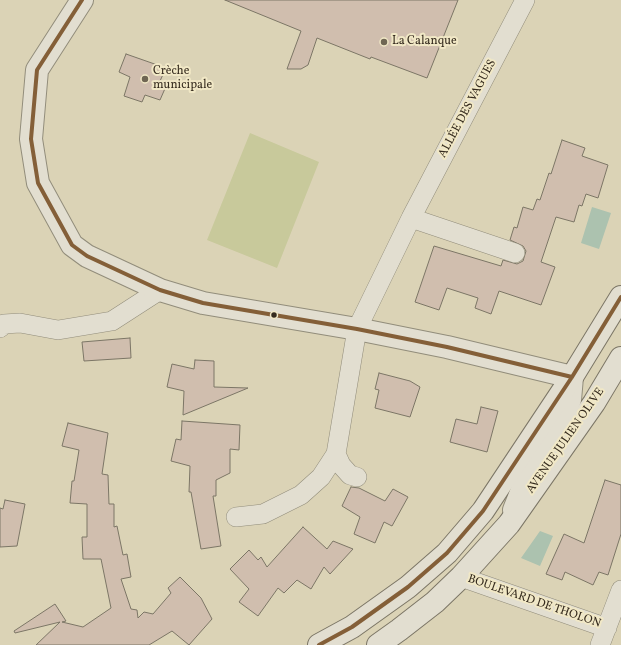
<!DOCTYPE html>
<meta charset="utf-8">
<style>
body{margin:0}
canvas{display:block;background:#dbd3b6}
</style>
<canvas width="621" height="645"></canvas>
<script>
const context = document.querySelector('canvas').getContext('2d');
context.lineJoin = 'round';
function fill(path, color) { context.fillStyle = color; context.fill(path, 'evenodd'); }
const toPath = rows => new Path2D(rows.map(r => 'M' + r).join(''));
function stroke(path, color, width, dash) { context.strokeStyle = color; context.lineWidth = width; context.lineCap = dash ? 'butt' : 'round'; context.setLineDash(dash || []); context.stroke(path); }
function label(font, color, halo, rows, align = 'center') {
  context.font = font + ' Vollkorn,serif'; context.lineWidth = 4; context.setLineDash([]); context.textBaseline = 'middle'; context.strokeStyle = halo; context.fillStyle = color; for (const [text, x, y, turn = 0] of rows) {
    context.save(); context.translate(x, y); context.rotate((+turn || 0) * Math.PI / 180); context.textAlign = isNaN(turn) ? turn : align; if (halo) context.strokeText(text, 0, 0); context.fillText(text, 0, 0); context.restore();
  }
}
fill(toPath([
 [250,133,319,162,277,268,207,240]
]), '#c8c99b');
fill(toPath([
 [592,207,611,213,599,249,581,243],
 [540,531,553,536,540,566,521,558]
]), '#acc2af');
const building = toPath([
 [225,0,458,0,427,78,371,57,370,59,317,38,308,65,301,69,287,69,301,31,225,0],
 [126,54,166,68,160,81,167,84,160,100,145,95,142,102,124,96,130,77,119,72,126,54],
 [562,140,585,148,582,156,608,165,598,198,586,194,582,206,579,205,574,222,556,217,541,262,555,267,541,305,499,291,491,314,475,308,478,298,447,288,439,310,415,302,434,246,501,266,503,260,517,264,523,261,526,251,523,246,510,240,514,227,517,228,523,207,533,210,537,199,540,200,549,173,551,174,562,140],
 [130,338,131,358,84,361,82,342,130,338],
 [195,360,214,361,214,387,248,388,183,415,184,391,167,387,172,364,194,369,195,360],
 [379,373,410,381,420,387,410,417,375,408,379,390,375,389,379,373],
 [481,407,498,411,487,452,450,442,456,419,477,424,481,407],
 [182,421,240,425,239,450,230,449,230,473,216,480,216,496,213,496,221,546,201,549,191,492,189,492,190,466,171,461,176,439,181,440,182,421],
 [68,423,108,433,102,474,108,475,109,504,114,504,114,527,117,526,123,555,127,554,131,577,121,579,131,609,137,610,138,618,144,612,153,614,171,593,168,588,180,577,201,598,212,619,189,645,172,631,149,645,36,645,60,622,15,633,14,631,55,604,66,621,62,622,83,627,111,608,101,559,83,559,82,537,87,537,87,504,70,503,72,481,74,481,79,450,62,446,68,423],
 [605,480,621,485,621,534,608,575,599,572,593,585,565,572,562,580,546,574,564,534,584,543,605,480],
 [351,487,359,488,385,501,393,489,408,497,392,526,384,522,375,543,354,534,360,517,342,506,351,487],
 [5,500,25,504,17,546,0,547,0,508,3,509,5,500],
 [303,527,327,549,333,541,353,549,330,574,324,567,311,589,297,580,284,593,278,588,258,616,239,602,249,589,230,569,249,550,258,560,261,557,267,567,303,527]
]);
fill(building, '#d0beae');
stroke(building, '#7c7666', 1);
const minor = toPath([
 [411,218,515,253],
 [0,328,4,324,20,323,58,330,112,321,160,290],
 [336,454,341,465,350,475,357,477],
 [236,517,263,514,301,495,321,477,336,454,357,329,411,218,525,0],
 [461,577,607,628],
 [600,645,621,590]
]);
const tertiary = toPath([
 [82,0,37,70,31,139,38,183,72,245,87,256,160,290,203,303,357,329,447,347,572,377,570,400,525,482,514,510]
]);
const secondary = toPath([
 [319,645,352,627,408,587,447,553,483,511,572,377,621,297],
 [378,645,399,630,435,602,461,577,509,524,594,403,621,358]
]);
stroke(minor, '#928d7b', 20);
stroke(tertiary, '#928d7b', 24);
stroke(secondary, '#7c7666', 24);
stroke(minor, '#e2ded0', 19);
stroke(tertiary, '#e2ded0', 22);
stroke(secondary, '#e2ded0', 22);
stroke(toPath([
 [82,0,37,70,31,139,38,183,72,245,87,256,160,290,203,303,357,329,447,347,572,377],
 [319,645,352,627,408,587,447,553,483,511,572,377,621,297]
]), '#845f38', 4);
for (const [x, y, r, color] of [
 [384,42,4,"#6f6653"],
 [145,79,4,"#6f6653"],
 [274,315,3.5,"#352b1e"]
]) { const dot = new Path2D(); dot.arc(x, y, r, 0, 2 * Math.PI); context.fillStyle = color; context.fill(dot); stroke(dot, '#f1e8c6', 1.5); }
label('12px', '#352b1e', '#f1e8c6', [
 ["La Calanque",392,42],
 ["Crèche",153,72],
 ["municipale",153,86]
], 'left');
label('12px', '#352b1e', '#f1e8c6', [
 ["ALLÉE DES VAGUES",468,109,-62],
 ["AVENUE JULIEN OLIVE",566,441,-55],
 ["BOULEVARD DE THOLON",534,602,19]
]);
</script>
